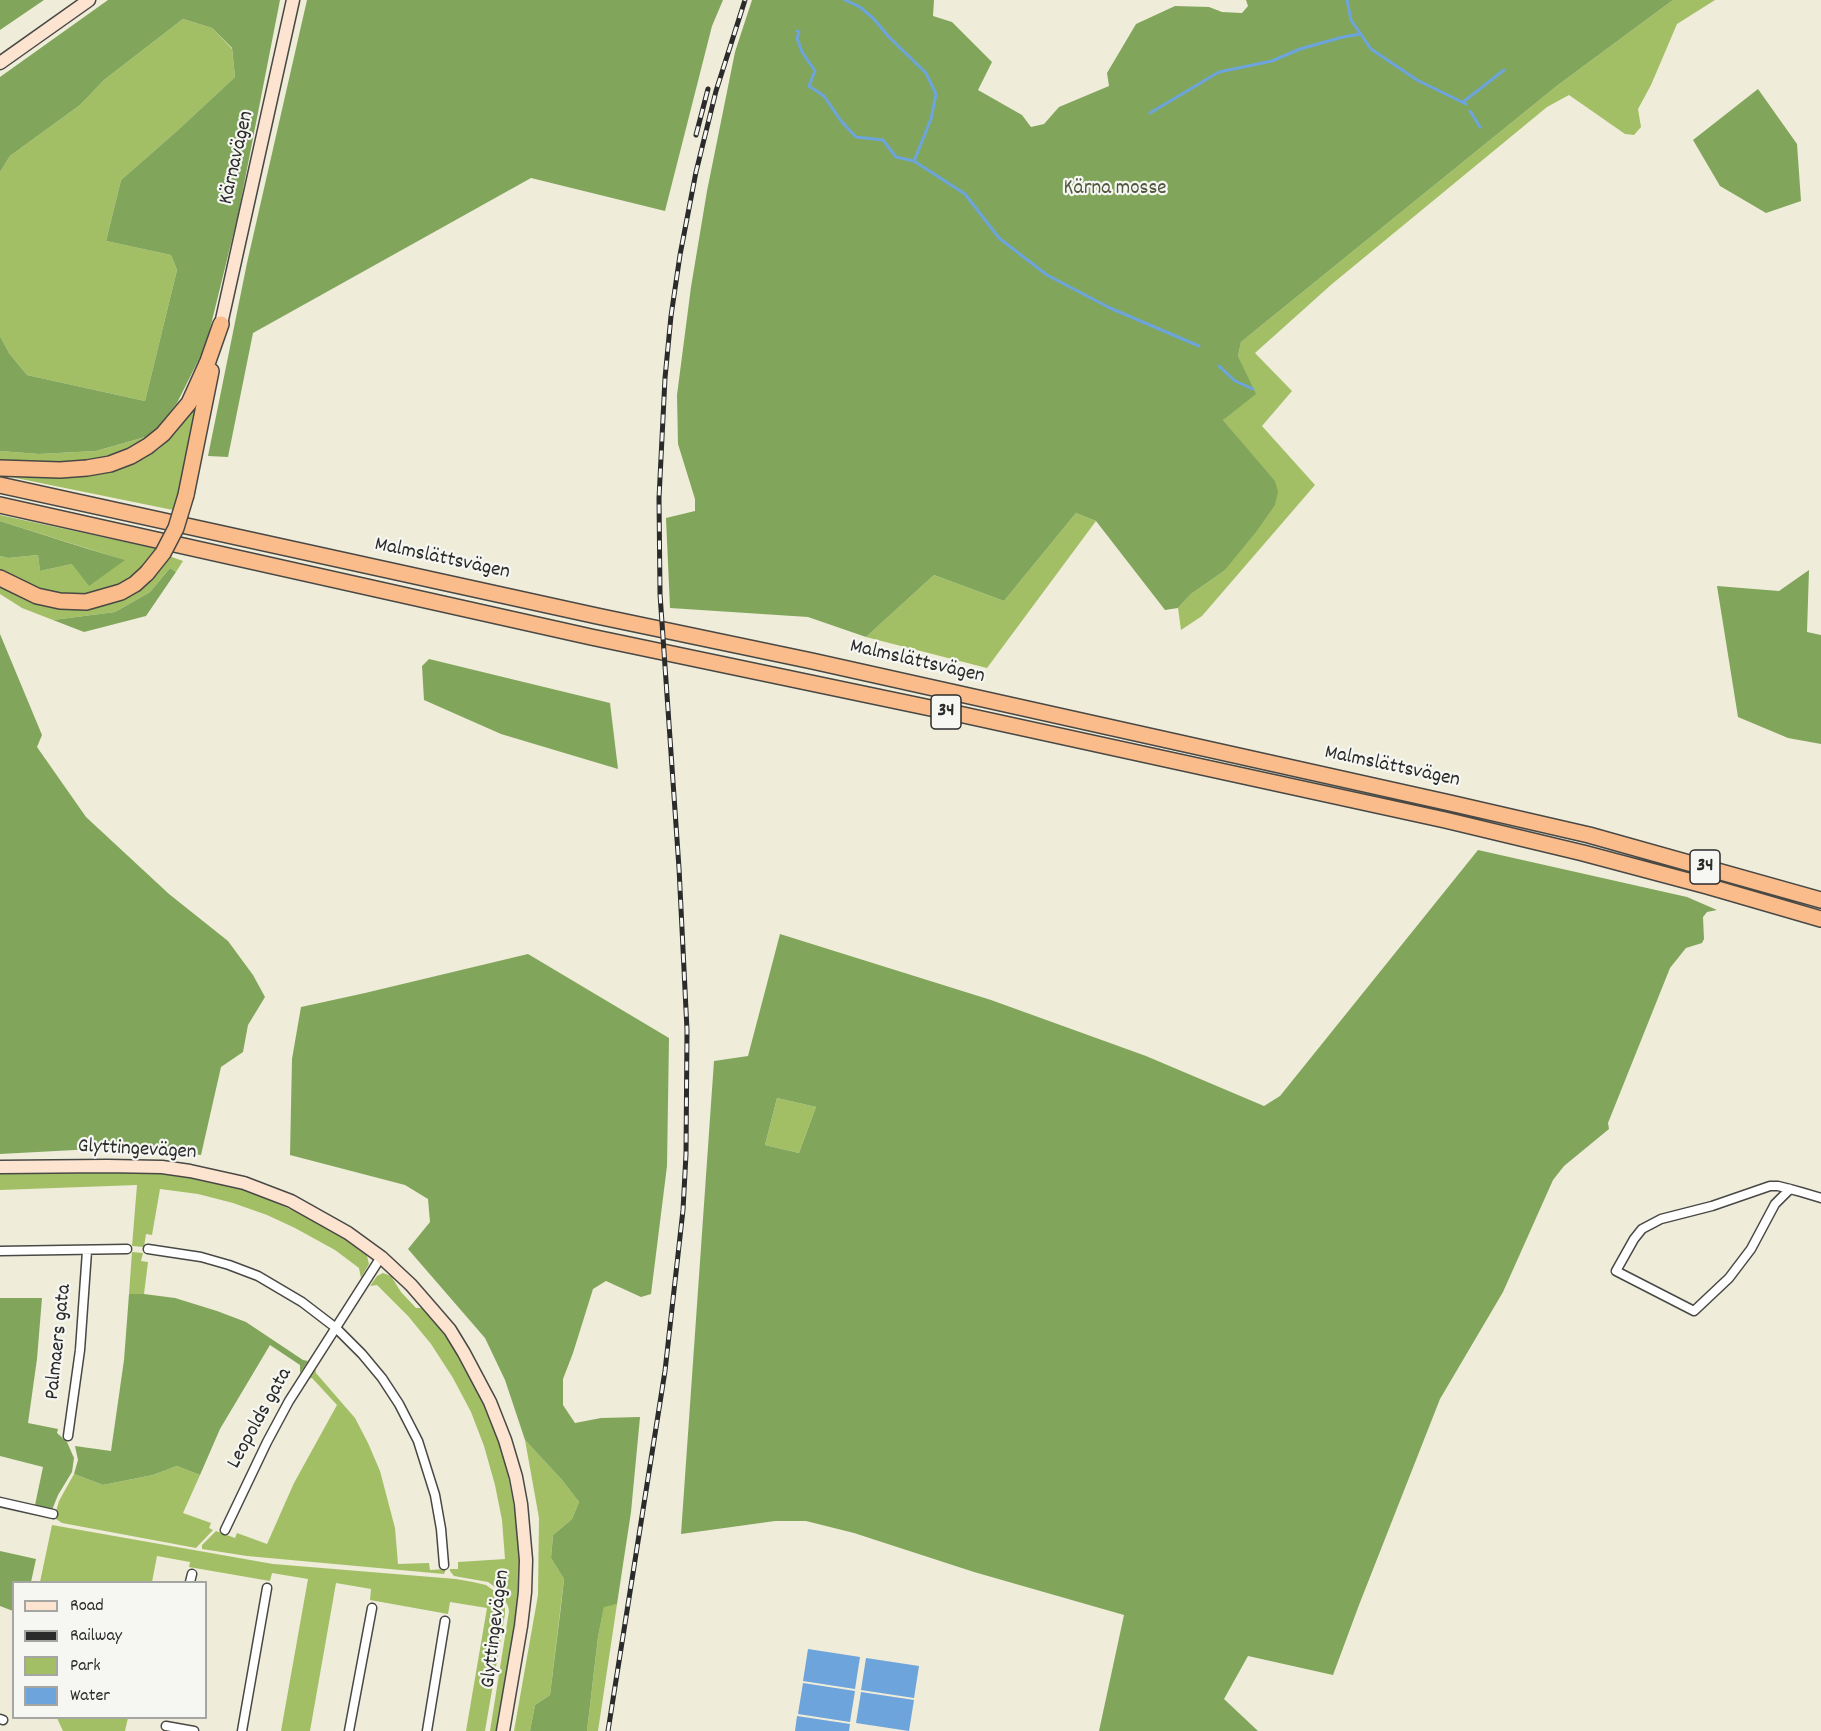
<!DOCTYPE html>
<meta charset="utf-8">
<style>
body{margin:0}
#map{position:relative;width:1821px;height:1731px;overflow:hidden;background:#efecda;font-family:Dekko,sans-serif}
canvas{display:block}
.legend{position:absolute;left:12px;top:1581px;width:195px;height:138px;box-sizing:border-box;background:#f6f6f2;border:2px solid #a5a5a2;margin:0;padding:8px 10px;list-style:none;font-size:18px;color:#2b2b2b}
.legend li{display:flex;align-items:center;gap:12px;height:30px}
.legend b{width:30px;border:2px solid #a5a5a2}
</style>
<div id="map">
<canvas width="1821" height="1731"></canvas>
<ul class="legend">
<li><b style="height:8px;background:#fde4d1"></b>Road</li>
<li><b style="height:8px;background:#2b2b2b"></b>Railway</li>
<li><b style="height:16px;background:#a2bf66"></b>Park</li>
<li><b style="height:16px;background:#6da4db"></b>Water</li>
</ul>
</div>
<script>
const context = document.querySelector('canvas').getContext('2d');
context.lineJoin = 'round';
function fill(path, color) { context.fillStyle = color; context.fill(path, 'evenodd'); }
const toPath = rows => new Path2D(rows.map(r => 'M' + r).join(''));
function stroke(path, color, width, dash) { context.strokeStyle = color; context.lineWidth = width; context.lineCap = dash ? 'butt' : 'round'; context.setLineDash(dash || []); context.stroke(path); }
function label(font, color, halo, rows, align = 'center') {
  context.font = font + ' Dekko,sans-serif'; context.lineWidth = 4.5; context.setLineDash([]); context.textBaseline = 'middle'; context.strokeStyle = halo; context.fillStyle = color; for (const [text, x, y, turn = 0] of rows) {
    context.save(); context.translate(x, y); context.rotate((+turn || 0) * Math.PI / 180); context.textAlign = isNaN(turn) ? turn : align; if (halo) context.strokeText(text, 0, 0); context.fillText(text, 0, 0); context.restore();
  }
}
fill(toPath([
 [1673,0,1715,0,1677,24,1651,85,1638,109,1641,127,1634,135,1625,134,1569,95,1547,107,1332,284,1255,353,1292,391,1262,426,1315,485,1202,616,1181,630,1178,608,1191,594,1224,571,1274,481,1223,420,1243,368,1238,356,1241,342,1558,85],
 [183,19,212,28,232,49,235,77,178,130,121,180,106,241,171,255,177,270,145,401,27,375,9,353,0,336,0,172,10,156,80,105,104,80],
 [199,397,201,397,177,500,173,510,6,476,7,475,63,478,100,474,136,463,159,449,177,431],
 [152,435,130,448,109,456,76,462,37,464,0,461,0,451,39,454,96,451],
 [1076,513,1096,521,987,668,866,637,934,575,1004,601],
 [0,515,158,549,146,565,130,580,101,593,63,595,32,589,0,571,0,556,8,558,38,555,40,571,72,564,124,560,0,521],
 [169,556,183,561,176,572,170,568,150,592,115,612,53,620,22,608,0,594,0,586,36,604,65,609,93,608,117,601,138,590,157,574],
 [777,1098,816,1107,799,1153,765,1145],
 [138,1172,165,1174,205,1180,240,1189,274,1202,303,1215,342,1237,367,1256,369,1264,361,1278,359,1268,335,1250,295,1228,267,1215,233,1203,198,1194,160,1189,152,1235,146,1234,144,1247,132,1246,137,1185,0,1190,0,1173],
 [132,1252,143,1253,141,1261,148,1262,144,1294,129,1294],
 [383,1273,391,1276,401,1292,416,1308,421,1308,433,1319,450,1343,478,1390,493,1424,505,1460,513,1501,519,1541,520,1579,517,1613,497,1731,490,1731,509,1611,508,1606,499,1590,488,1582,454,1576,450,1571,450,1569,458,1569,458,1562,505,1559,502,1520,495,1485,484,1446,471,1412,453,1378,431,1344,408,1316,377,1285,370,1286,377,1276],
 [315,1367,316,1373,355,1418,368,1443,380,1471,395,1528,398,1564,429,1563,430,1570,446,1569,444,1574,247,1556,202,1549,202,1545,216,1531,235,1538,237,1533,267,1544,294,1483,337,1405,312,1378,306,1379],
 [525,1440,562,1480,579,1502,572,1519,553,1535,551,1558,564,1579,550,1695,535,1705,530,1731,514,1731,538,1595,539,1518],
 [177,1466,200,1475,183,1513,211,1523,209,1528,213,1530,196,1548,62,1523,56,1519,55,1515,59,1501,74,1474,103,1485,153,1475],
 [52,1525,273,1564,456,1579,473,1582,486,1585,497,1593,500,1597,505,1608,505,1614,485,1731,466,1731,487,1608,450,1602,448,1614,370,1600,371,1589,336,1583,310,1731,281,1731,308,1579,272,1573,270,1581,189,1567,190,1562,157,1556,152,1582,40,1582],
 [617,1604,598,1731,587,1731,598,1637,604,1606],
 [57,1718,128,1718,125,1731,63,1731]
]), '#a2bf66');
fill(toPath([
 [0,0,44,0,0,30],
 [108,0,280,0,238,215,206,345,177,403,152,435,96,451,39,454,0,451,0,336,9,353,27,375,145,401,177,270,171,255,106,241,121,180,178,130,235,77,232,48,212,28,183,19,104,80,80,105,10,156,0,172,0,77],
 [307,0,723,0,712,26,665,211,531,178,253,333,228,457,208,456,247,263],
 [752,0,934,0,933,16,952,22,992,62,978,90,1022,115,1031,127,1044,124,1059,107,1109,86,1107,73,1136,24,1175,6,1209,7,1222,12,1242,13,1248,6,1246,0,1673,0,1558,85,1241,342,1238,356,1256,394,1223,420,1275,481,1278,492,1275,505,1256,532,1224,571,1191,594,1178,608,1165,610,1096,521,1076,513,1004,601,934,575,866,637,808,617,670,608,666,518,695,511,695,499,678,444,677,395,691,287,707,191,735,52],
 [1758,89,1797,144,1801,201,1766,213,1720,186,1693,140],
 [0,521,85,548,125,560,89,586,72,564,40,571,38,555,8,558,0,556],
 [170,568,176,572,146,616,84,632,53,620,115,612,150,592],
 [1809,570,1807,632,1821,635,1821,744,1788,738,1738,717,1717,586,1779,591],
 [0,634,42,735,37,747,86,817,169,894,228,941,253,975,265,997,248,1025,243,1052,221,1067,201,1155,131,1147,0,1154],
 [429,659,610,703,618,769,501,734,424,700,422,666],
 [1478,850,1687,897,1717,910,1707,912,1703,917,1704,939,1702,943,1686,948,1670,968,1608,1123,1609,1129,1564,1166,1553,1180,1503,1292,1440,1399,1359,1605,1333,1675,1248,1656,1224,1699,1258,1731,1099,1731,1124,1615,974,1572,854,1533,806,1521,775,1521,681,1534,714,1061,748,1056,780,934,991,1000,1146,1056,1264,1106,1280,1096],
 [777,1098,816,1107,799,1153,765,1145],
 [528,954,669,1038,667,1166,651,1294,641,1297,606,1281,593,1289,573,1353,563,1379,563,1405,575,1423,601,1418,640,1417,631,1512,617,1604,604,1607,598,1637,587,1731,530,1731,535,1705,550,1695,561,1606,564,1579,551,1558,553,1535,572,1519,579,1502,562,1480,525,1440,505,1380,485,1338,408,1249,430,1222,428,1199,405,1185,290,1155,292,1059,301,1007,365,993],
 [129,1294,144,1294,175,1298,217,1311,246,1322,303,1360,308,1361,300,1373,300,1365,270,1345,220,1429,200,1475,177,1466,153,1475,103,1485,74,1474,78,1460,75,1446,111,1451,124,1360],
 [0,1298,42,1298,37,1359,28,1423,58,1429,57,1433,67,1442,74,1458,72,1472,58,1495,52,1510,35,1505,43,1467,0,1456],
 [0,1551,36,1559,31,1582,14,1582,13,1611,0,1606]
]), '#81a65b');
fill(toPath([
 [808,1649,860,1657,855,1689,803,1681],
 [866,1658,919,1666,914,1698,861,1690],
 [803,1683,855,1691,850,1722,798,1714],
 [861,1692,914,1700,909,1731,856,1723],
 [797,1716,850,1724,849,1731,795,1731]
]), '#6da4db');
stroke(toPath([
 [845,0,860,7,874,19,889,37,926,73,936,94,931,119,914,161],
 [1347,0,1351,20,1371,49,1417,80,1466,104],
 [797,31,799,32,797,38,802,52,815,71,809,86,824,96,841,121,856,137,883,140,896,157,914,161,965,194,999,238,1047,275,1110,308,1199,346],
 [1463,102,1504,70],
 [1470,111,1480,127],
 [1150,113,1219,72,1272,61,1300,49,1343,37,1361,34],
 [1219,366,1235,381,1253,389]
]), '#6da4db', 3);
const street = toPath([
 [1790,1189,1775,1204,1751,1249,1729,1278,1694,1311,1616,1271,1634,1239,1642,1229,1661,1219,1712,1206,1770,1186,1778,1186,1790,1189,1801,1192,1821,1198],
 [148,1249,201,1257,229,1265,258,1276,302,1302,336,1328,362,1354,382,1378,399,1404,418,1441,435,1495,441,1529,444,1565],
 [0,1251,127,1249],
 [68,1436,80,1350,87,1251],
 [0,1502,53,1514],
 [225,1530,267,1442,289,1401,381,1257],
 [190,1582,192,1574],
 [0,1719,3,1720],
 [166,1726,194,1731],
 [242,1731,267,1588],
 [349,1731,372,1608],
 [427,1731,445,1621]
]);
const secondary = toPath([
 [0,63,89,0],
 [221,324,293,0],
 [0,1167,107,1166,162,1167,190,1171,244,1183,291,1201,348,1233,381,1257,411,1285,431,1308,450,1330,464,1353,490,1402,505,1440,516,1477,521,1504,526,1560,525,1592,521,1626,503,1731]
]);
const highway = toPath([
 [0,468,60,470,87,468,110,464,131,456,148,446,163,434,189,403,208,361,221,324],
 [0,485,597,616,812,661,1450,803,1589,835,1821,900],
 [186,495,211,371],
 [0,505,591,637,959,714,1445,820,1583,853,1707,886,1821,919],
 [0,578,37,596,60,601,86,602,121,592,135,584,147,573]
]);
stroke(street, '#484845', 11);
stroke(secondary, '#484845', 15);
stroke(highway, '#484845', 18);
stroke(street, '#fff', 8);
stroke(secondary, '#fde4d1', 12);
stroke(highway, '#fabc8b', 15);
const rail = toPath([
 [696,135,708,89],
 [608,1731,665,1371,683,1210,686,1154,687,1030,679,868,660,594,659,498,665,378,671,316,680,255,696,172,716,91,745,0]
]);
stroke(rail, '#2b2b2b', 5);
stroke(rail, '#f6f6f2', 3, [9]);
const highwayBridge = toPath([
 [147,573,163,553,176,528,186,495]
]);
stroke(highwayBridge, '#484845', 18, []);
stroke(highwayBridge, '#fabc8b', 15);
for (const [x, y, w] of [
 [946,712,30],
 [1705,867,30]
]) { const box = new Path2D(); box.roundRect(x - w / 2, y - 17, w, 34, 4.5); context.fillStyle = '#f6f6f2'; context.fill(box); stroke(box, '#2b2b2b', 1.5); }
label('bold 20px', '#2b2b2b', null, [
 ["34",946,712],
 ["34",1705,867]
]);
label('21px', '#2b2b2b', '#f6f6f2', [
 ["Kärnavägen",238,158,-77],
 ["Malmslättsvägen",442,560,12],
 ["Malmslättsvägen",917,663,13],
 ["Malmslättsvägen",1392,768,12],
 ["Glyttingevägen",137,1151,3],
 ["Palmaers gata",60,1342,-84],
 ["Leopolds gata",261,1419,-61],
 ["Glyttingevägen",497,1629,-83]
]);
label('21px', '#4f573d', '#f6f6f2', [
 ["Kärna mosse",1115,190]
]);
</script>
